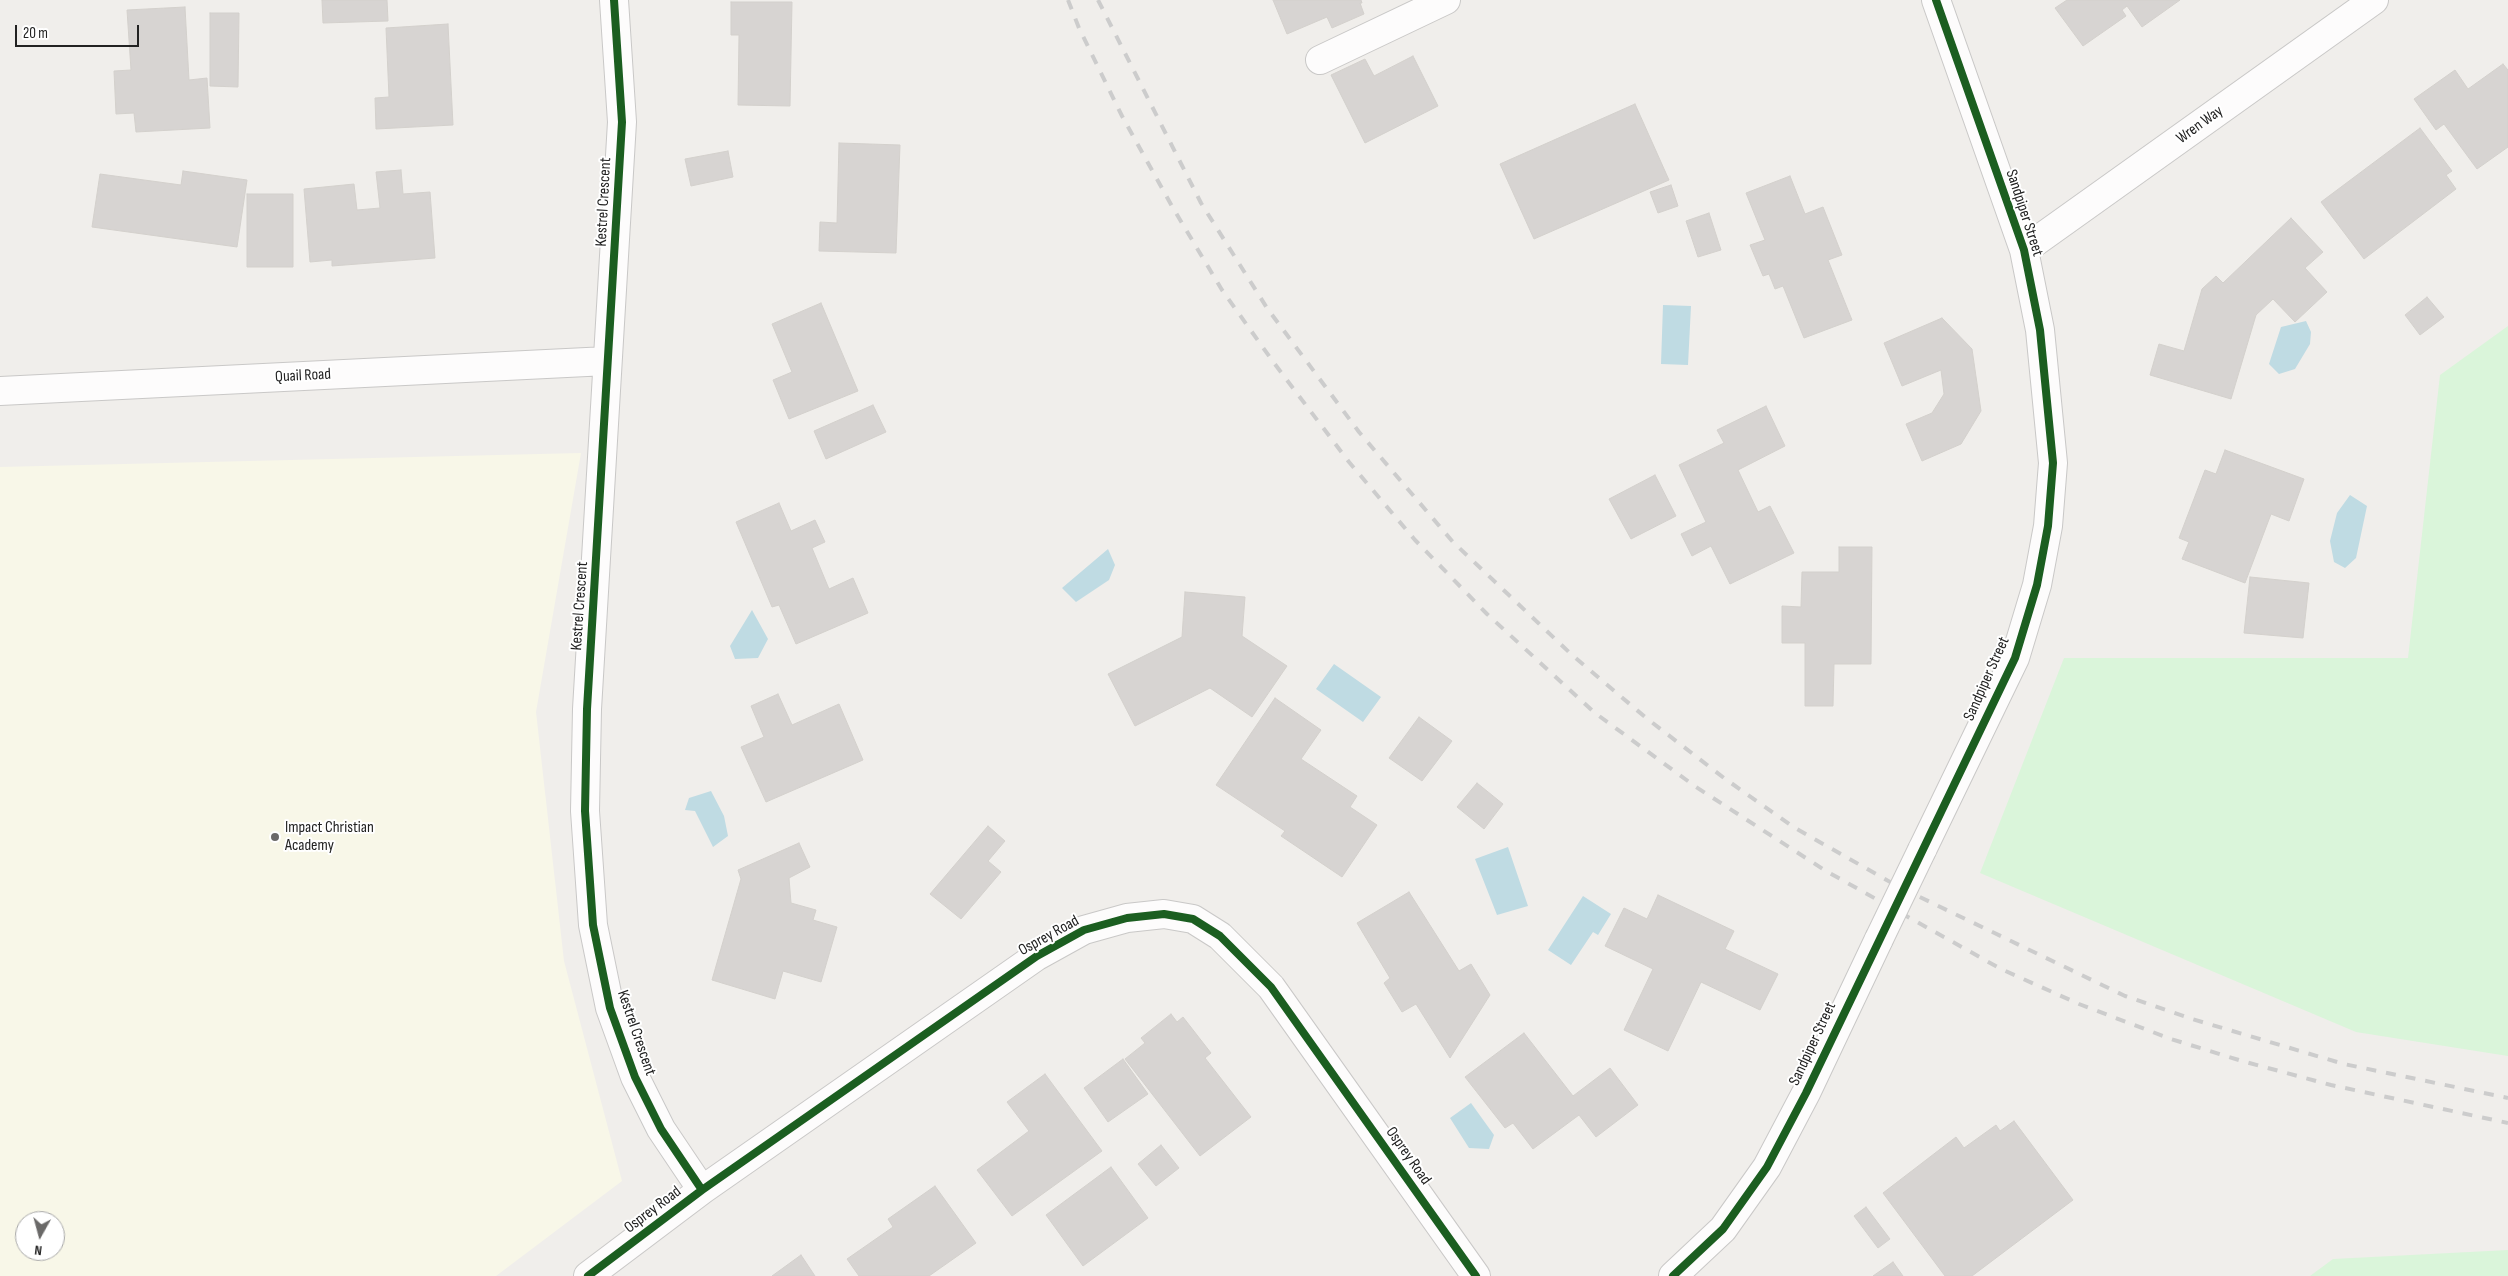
<!DOCTYPE html>
<style>
body{margin:0}
#map{position:relative;width:2508px;height:1276px;overflow:hidden;background:#f0eeeb;font-family:"Sofia Sans Condensed",sans-serif}
canvas{display:block}
.north{position:absolute;left:15px;top:1211px;width:50px;height:50px;box-sizing:border-box;background:#fff;border:1px solid #a7a7a7;border-radius:50%;rotate:187deg;font-size:14px;font-weight:700;line-height:20px;text-align:center;color:#222}
.north::after{content:'';display:block;margin:auto;width:18px;height:22px;background:#6a6968;clip-path:polygon(50% 0,100% 100%,50% 72%,0 100%)}
.scale{position:absolute;left:15px;top:25px;width:124px;height:22px;box-sizing:border-box;border:2px solid #222;border-top:0;padding-left:6px;font-size:15px;line-height:18px;white-space:nowrap;color:#222;-webkit-text-stroke:4px #fff;paint-order:stroke}
</style>
<div id="map">
<canvas width="2508" height="1276"></canvas>
<div class="north">N</div>
<div class="scale">20 m</div>
</div>
<script>
const context = document.querySelector('canvas').getContext('2d');
context.lineJoin = 'round';
function fill(path, color) { context.fillStyle = color; context.fill(path, 'evenodd'); }
const toPath = rows => new Path2D(rows.map(r => 'M' + r).join(''));
function stroke(path, color, width, dash) { context.strokeStyle = color; context.lineWidth = width; context.lineCap = dash ? 'butt' : 'round'; context.setLineDash(dash || []); context.stroke(path); }
function label(font, color, halo, rows, align = 'center') {
  context.font = font + ' "Sofia Sans Condensed",sans-serif'; context.lineWidth = 4; context.setLineDash([]); context.textBaseline = 'middle'; context.strokeStyle = halo; context.fillStyle = color; for (const [text, x, y, turn = 0] of rows) {
    context.save(); context.translate(x, y); context.rotate((+turn || 0) * Math.PI / 180); context.textAlign = isNaN(turn) ? turn : align; if (halo) context.strokeText(text, 0, 0); context.fillText(text, 0, 0); context.restore();
  }
}
fill(toPath([
 [581,453,536,712,564,961,622,1181,496,1276,0,1276,0,467],
 [25,1221,55,1221,55,1251,25,1251]
]), '#f8f7e8');
fill(toPath([
 [2508,326,2508,1056,2356,1032,1980,873,2064,658,2408,658,2440,375],
 [2508,1250,2508,1276,2310,1276,2333,1259]
]), '#daf5da');
fill(toPath([
 [1663,305,1691,306,1688,365,1661,364],
 [2306,321,2311,332,2310,344,2295,369,2279,374,2269,364,2281,327],
 [2350,495,2367,506,2356,558,2345,568,2334,562,2330,541,2337,513],
 [1108,549,1115,565,1109,580,1076,602,1062,588],
 [752,610,768,639,758,658,735,659,730,646],
 [1334,664,1381,697,1363,722,1316,689],
 [711,791,724,816,728,836,713,847,695,811,685,810,689,798],
 [1508,847,1528,906,1497,915,1475,859],
 [1583,896,1611,914,1598,935,1593,932,1571,965,1548,950],
 [1471,1103,1494,1135,1489,1149,1469,1148,1450,1118]
]), '#bfdbe3');
const building = toPath([
 [322,0,387,0,388,21,323,23,322,0],
 [1273,0,1361,0,1362,3,1360,3,1364,14,1332,28,1327,17,1287,34,1273,0],
 [2067,0,2180,0,2142,27,2127,6,2122,10,2126,16,2083,46,2055,8,2067,0],
 [731,2,792,2,790,106,738,105,739,35,731,35,731,2],
 [185,7,189,80,207,78,210,128,136,132,134,113,116,114,114,71,131,70,127,10,185,7],
 [210,13,239,13,238,87,210,86,210,13],
 [448,24,453,125,376,129,375,98,389,97,386,28,448,24],
 [1413,56,1438,106,1365,143,1331,75,1365,59,1374,76,1413,56],
 [2503,64,2508,70,2508,147,2477,169,2444,124,2436,130,2414,99,2455,70,2468,89,2503,64],
 [1635,104,1669,180,1534,239,1500,164,1635,104],
 [2420,128,2452,171,2446,175,2456,189,2364,259,2321,202,2420,128],
 [839,143,900,145,896,253,819,251,820,222,837,223,839,143],
 [728,151,733,177,691,186,685,159,728,151],
 [401,170,403,194,430,192,435,258,332,266,332,260,310,262,304,189,354,184,357,210,380,208,376,172,401,170],
 [183,171,247,180,237,247,92,227,100,174,181,185,183,171],
 [1790,176,1805,214,1823,207,1842,255,1828,260,1852,320,1804,338,1783,286,1775,289,1769,274,1763,276,1750,245,1765,240,1746,193,1790,176],
 [1671,185,1678,206,1658,213,1650,192,1671,185],
 [247,194,293,194,293,267,247,267,247,194],
 [1709,213,1721,250,1698,257,1686,221,1709,213],
 [2291,218,2323,252,2305,268,2327,292,2295,322,2273,299,2256,315,2231,399,2150,375,2159,344,2184,351,2202,289,2216,276,2223,283,2291,218],
 [2427,297,2444,317,2420,335,2405,315,2427,297],
 [821,303,858,391,789,419,773,380,792,372,772,324,821,303],
 [1942,318,1972,349,1981,411,1961,444,1922,461,1906,424,1932,413,1944,394,1941,370,1902,386,1884,343,1942,318],
 [873,405,886,432,826,459,814,431,873,405],
 [1766,406,1785,446,1738,470,1758,512,1770,506,1794,553,1730,584,1711,546,1692,556,1681,534,1706,522,1679,465,1724,443,1717,430,1766,406],
 [2225,450,2304,479,2289,521,2271,514,2245,583,2182,559,2189,542,2179,538,2205,470,2216,474,2225,450],
 [1655,475,1676,516,1631,539,1609,499,1655,475],
 [779,503,791,531,815,520,825,542,812,548,829,589,853,578,868,613,796,644,779,605,772,607,736,522,779,503],
 [1839,547,1872,547,1871,664,1834,664,1833,706,1805,706,1805,643,1782,643,1782,606,1801,607,1802,572,1839,572,1839,547],
 [2250,577,2309,583,2303,638,2244,633,2250,577],
 [1185,592,1245,597,1242,636,1287,666,1252,717,1210,688,1135,726,1108,674,1182,637,1185,592],
 [778,694,792,725,839,704,863,760,766,802,741,747,764,737,751,706,778,694],
 [1275,698,1321,730,1301,759,1357,796,1350,807,1377,825,1342,877,1281,836,1285,831,1216,785,1275,698],
 [1419,717,1452,741,1422,781,1389,758,1419,717],
 [1477,783,1503,804,1484,829,1457,807,1477,783],
 [988,826,1005,841,988,861,1001,872,961,919,930,894,988,826],
 [799,843,810,867,789,878,791,903,816,910,813,920,837,927,821,982,783,971,775,999,712,980,741,879,738,870,799,843],
 [1409,892,1459,971,1471,964,1490,995,1450,1058,1416,1004,1402,1012,1384,983,1390,978,1357,923,1409,892],
 [1658,895,1734,931,1725,949,1778,974,1760,1010,1701,982,1668,1051,1624,1030,1653,969,1605,946,1624,908,1647,919,1658,895],
 [1171,1014,1177,1022,1183,1017,1211,1053,1205,1058,1251,1117,1200,1156,1125,1059,1145,1043,1141,1038,1171,1014],
 [1524,1033,1573,1096,1610,1068,1638,1105,1596,1137,1579,1115,1533,1149,1513,1123,1505,1128,1465,1077,1524,1033],
 [1123,1059,1148,1094,1108,1122,1084,1088,1123,1059],
 [1045,1074,1102,1151,1012,1216,977,1170,1029,1131,1007,1102,1045,1074],
 [2014,1121,2073,1200,1972,1276,1945,1276,1883,1193,1956,1137,1964,1148,1996,1125,2000,1131,2014,1121],
 [1161,1145,1179,1168,1156,1186,1138,1164,1161,1145],
 [1111,1167,1148,1218,1083,1266,1046,1215,1111,1167],
 [935,1186,976,1243,929,1276,859,1276,847,1259,893,1227,888,1219,935,1186],
 [1866,1207,1890,1239,1878,1248,1854,1216,1866,1207],
 [801,1255,815,1276,772,1276,801,1255],
 [1893,1262,1903,1276,1873,1276,1893,1262]
]);
fill(building, '#d7d4d2');
stroke(building, '#d3d0cc', 1);
const minor = toPath([
 [614,0,622,122,587,709,585,811,593,925,610,1008,635,1077,661,1129,702,1190],
 [1320,60,1446,0],
 [2024,250,2374,0],
 [0,391,607,361],
 [1922,850,2015,658,2037,585,2048,526,2053,463,2040,330,2024,250,1936,0],
 [588,1276,702,1190,1037,956,1084,930,1127,918,1164,914,1193,919,1220,936,1271,987,1476,1276],
 [1673,1276,1723,1229,1767,1167,1806,1093,1879,939]
]);
stroke(minor, '#c9c8c7', 30);
stroke(minor, '#fdfcfc', 28);
stroke(toPath([
 [1068,0,1079,28,1122,116,1173,208,1222,290,1274,363,1349,462,1415,540,1487,614,1595,713,1696,787,1826,871,2001,969,2079,1004,2171,1039,2242,1061,2331,1085,2508,1123],
 [1098,0,1201,203,1267,308,1359,432,1453,542,1572,655,1645,717,1724,778,1795,828,1899,887,2125,996,2192,1019,2344,1064,2508,1098]
]), '#ccc', 4, [10, 10]);
const minorBridge = toPath([
 [1879,939,1922,850]
]);
stroke(minorBridge, '#c9c8c7', 30, []);
stroke(minorBridge, '#fdfcfc', 28);
stroke(toPath([
 [614,0,622,122,587,709,585,811,593,925,610,1008,635,1077,661,1129,702,1190],
 [588,1276,702,1190,1037,956,1084,930,1127,918,1164,914,1193,919,1220,936,1271,987,1476,1276],
 [1673,1276,1723,1229,1767,1167,1806,1093,2015,658,2037,585,2048,526,2053,463,2040,330,2024,250,1936,0]
]), '#1b5e20', 8);
for (const [x, y, r, color] of [
 [275,837,5,"#6a6968"]
]) { const dot = new Path2D(); dot.arc(x, y, r, 0, 2 * Math.PI); context.fillStyle = color; context.fill(dot); stroke(dot, '#fff', 2); }
label('16px', '#222', '#fff', [
 ["Wren Way",2200,125,-36],
 ["Kestrel Crescent",604,202,-87],
 ["Sandpiper Street",2024,213,72],
 ["Quail Road",303,376,-3],
 ["Kestrel Crescent",580,606,-86],
 ["Sandpiper Street",1987,679,-66],
 ["Osprey Road",1049,936,-29],
 ["Kestrel Crescent",636,1033,71],
 ["Sandpiper Street",1813,1044,-65],
 ["Osprey Road",1408,1156,55],
 ["Osprey Road",653,1210,-37]
]);
label('16px', '#222', '#fff', [
 ["Impact Christian",285,828],
 ["Academy",285,846]
], 'left');
</script>
